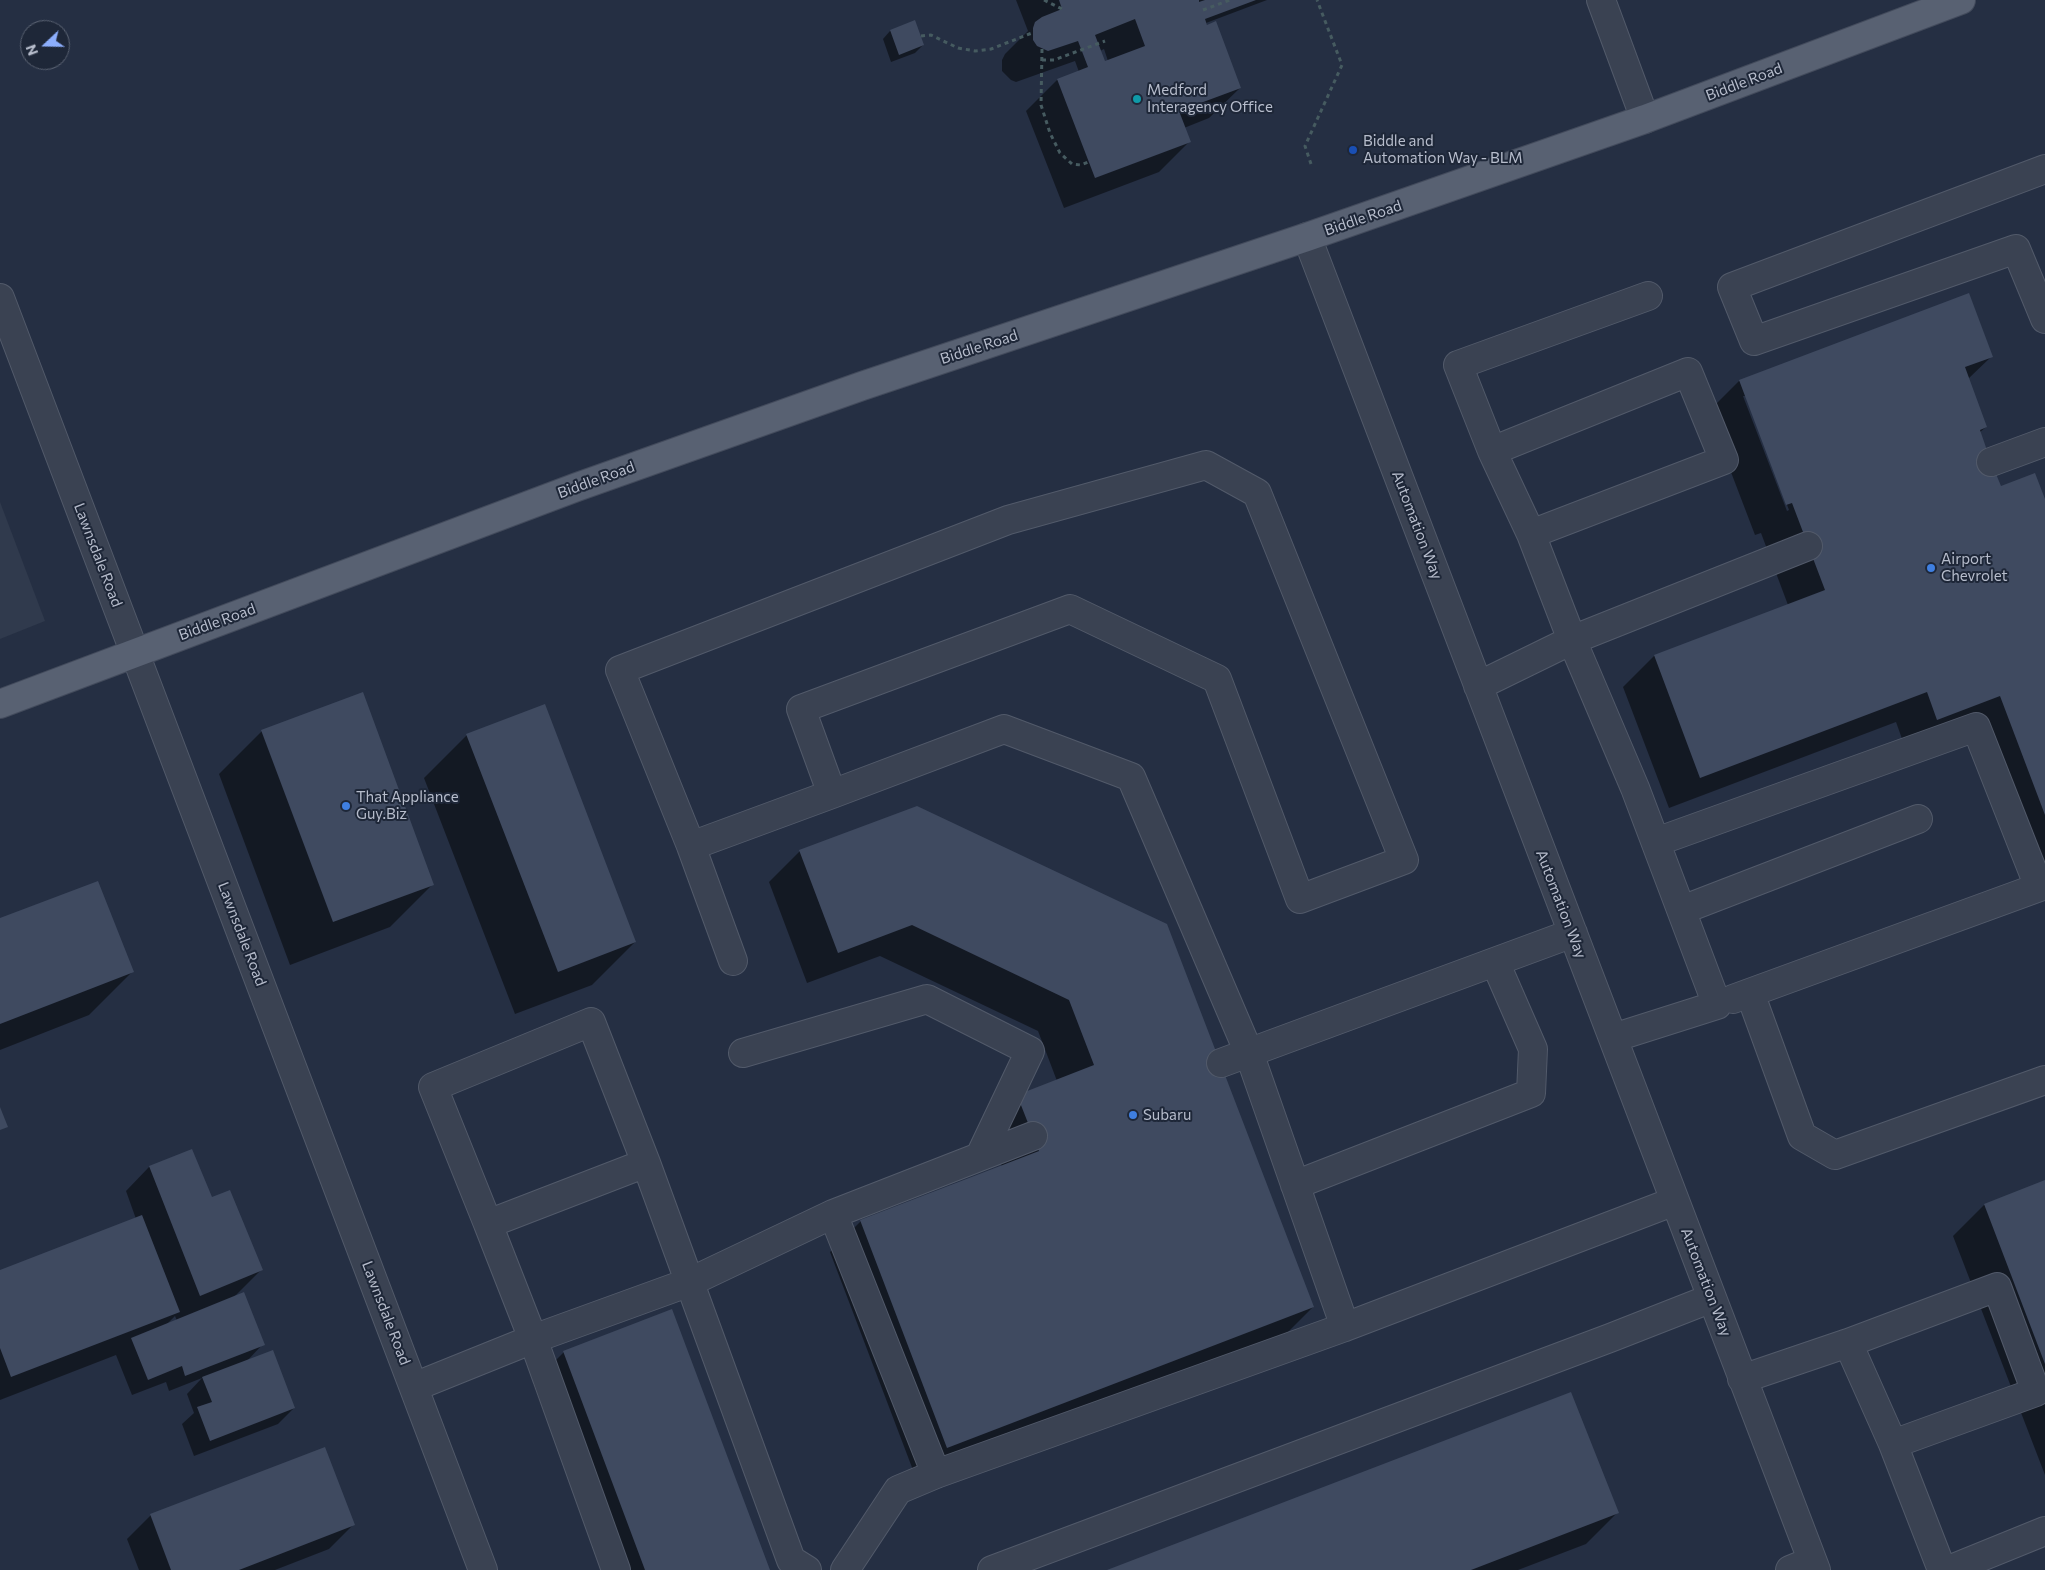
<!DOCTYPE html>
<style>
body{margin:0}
#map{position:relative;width:2045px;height:1570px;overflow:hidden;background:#252f43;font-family:Commissioner,sans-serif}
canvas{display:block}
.north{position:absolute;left:20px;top:20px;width:50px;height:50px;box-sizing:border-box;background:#1e2738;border:1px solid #5b6373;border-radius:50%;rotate:249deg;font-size:14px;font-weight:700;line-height:20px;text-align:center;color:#b7bdcc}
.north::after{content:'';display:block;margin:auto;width:18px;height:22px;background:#8caefc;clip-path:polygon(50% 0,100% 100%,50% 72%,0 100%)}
</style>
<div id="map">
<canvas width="2045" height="1570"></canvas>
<div class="north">N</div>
</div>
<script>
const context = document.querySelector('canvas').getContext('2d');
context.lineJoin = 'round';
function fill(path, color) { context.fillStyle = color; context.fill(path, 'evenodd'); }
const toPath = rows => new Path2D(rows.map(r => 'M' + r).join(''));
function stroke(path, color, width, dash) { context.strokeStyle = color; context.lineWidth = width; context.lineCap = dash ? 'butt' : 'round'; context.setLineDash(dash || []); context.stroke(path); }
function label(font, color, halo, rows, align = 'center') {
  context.font = font + ' Commissioner,sans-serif'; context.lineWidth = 4; context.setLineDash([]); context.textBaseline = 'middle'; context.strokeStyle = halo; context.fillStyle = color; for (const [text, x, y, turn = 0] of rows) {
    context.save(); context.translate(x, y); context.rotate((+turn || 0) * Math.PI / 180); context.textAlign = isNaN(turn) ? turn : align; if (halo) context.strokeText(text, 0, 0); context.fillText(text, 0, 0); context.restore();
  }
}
fill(toPath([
 [0,502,45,621,0,639]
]), '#303a4d');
fill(toPath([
 [1016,0,1267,0,1206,23,1240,88,1209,118,1184,128,1190,141,1159,172,1064,208,1026,111,1057,80,1079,72,1075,61,1016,82,1011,80,1002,71,1002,60,1005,54,1028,31],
 [1104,49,1108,61,1099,64,1100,51],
 [914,22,923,45,915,53,891,62,883,39,890,31],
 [1968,295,1991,357,1968,379,1986,427,1979,433,2000,488,2045,503,2045,877,1969,726,1906,750,1896,722,1669,808,1623,687,1654,656,1788,605,1761,533,1755,535,1708,412,1739,381],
 [1743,396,1746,396,1789,510,1787,511],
 [262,731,433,884,390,927,290,965,219,774],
 [467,735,635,942,592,985,515,1014,424,778],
 [917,808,1313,1307,1282,1338,916,1478,830,1252,861,1221,1002,1167,987,1127,1018,1096,1057,1081,1038,1031,880,956,807,983,769,882,800,851],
 [0,920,132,972,89,1015,0,1050],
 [192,1151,211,1199,261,1270,233,1298,263,1344,247,1361,294,1408,278,1424,194,1456,182,1424,194,1413,187,1394,202,1378,169,1391,166,1382,132,1395,116,1355,0,1400,0,1272,136,1219,126,1191,149,1167],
 [175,1316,177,1321,165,1326],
 [2045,1182,2045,1475,1953,1236,1984,1205],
 [564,1352,768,1570,603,1570,533,1383],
 [1617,1513,1586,1544,1518,1570,1110,1570],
 [151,1515,353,1525,329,1549,275,1570,139,1570,127,1539]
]), '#0007');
fill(toPath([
 [1059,0,1199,0,1199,2,1205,0,1256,0,1205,19,1207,25,1216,21,1241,88,1179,111,1191,142,1095,178,1057,79,1088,67,1078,41,1048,51,1037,46,1033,40,1033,28,1035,22,1042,17,1062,9],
 [1135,19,1145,46,1105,61,1095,35],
 [915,20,924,45,899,55,890,30],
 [1969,293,1993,357,1965,367,1987,427,1980,430,1991,462,2001,486,2035,473,2045,499,2045,815,2000,696,1937,720,1927,692,1700,778,1654,655,1825,590,1792,503,1786,505,1739,380],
 [363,692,434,885,333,922,261,730],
 [545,704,636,942,558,972,466,734],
 [917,806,1167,924,1314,1307,947,1448,860,1220,1039,1151,1017,1095,1094,1065,1069,1000,912,925,838,953,799,850],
 [98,881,134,972,0,1024,0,918],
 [0,1107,8,1127,0,1130],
 [192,1149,212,1197,230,1190,263,1270,200,1296,149,1166],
 [2045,1180,2045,1364,1984,1204],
 [142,1215,180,1312,11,1377,0,1348,0,1270],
 [244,1292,265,1345,185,1376,182,1366,148,1380,131,1338],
 [672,1309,770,1570,645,1570,563,1351],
 [273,1350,295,1408,210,1441,197,1407,212,1402,202,1377],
 [1571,1392,1619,1513,1471,1570,1107,1570],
 [325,1447,355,1525,239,1570,171,1570,150,1514]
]), '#3f4a60');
const minor = toPath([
 [1601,0,1645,119],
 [2045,169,1732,287,1754,341,2016,249,2045,319],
 [1307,237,1816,1570],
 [0,298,483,1570],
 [1492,451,1531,534],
 [1991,462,2045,442],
 [1478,686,1572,640,1808,546],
 [832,794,801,709,1070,609,1217,679,1300,899,1404,860,1257,493,1206,465,1008,520,620,670,691,846,832,794,1004,729,1131,777,1249,1053,1345,1327,1675,1201],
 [1656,842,1976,727,2039,887],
 [691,846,733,961],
 [1682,910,1918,819],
 [1750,993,1802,1136,1835,1155,2045,1080],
 [1733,999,2045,885],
 [1613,1038,1717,1005,1635,788,1572,640,1531,534,1724,460,1688,372,1492,451,1458,365,1648,296],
 [743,1053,927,999,1030,1051,980,1156],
 [1221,1063,1573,933],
 [1295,1185,1531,1093,1533,1049,1495,962],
 [833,1214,1033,1136],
 [488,1224,433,1087,591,1022,646,1163],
 [1848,1343,1997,1287,2036,1392,1893,1444],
 [1742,1379,1848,1343,1893,1444,1942,1570],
 [414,1387,533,1339,690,1282,833,1214,936,1474],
 [616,1570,533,1339,488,1224,646,1163,791,1560,807,1570],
 [845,1570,898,1490,936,1474,1345,1327],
 [992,1570,1610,1338,1712,1298],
 [1790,1570,1812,1561],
 [1949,1570,2045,1531]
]);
const major = toPath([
 [0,704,577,487,862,386,1307,237,1645,119,1961,0]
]);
stroke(minor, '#525a6a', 30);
stroke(major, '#434b5c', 30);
stroke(toPath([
 [1044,0,1062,9],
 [1203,10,1230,0],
 [921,36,931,35,958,48,975,51,991,49,1032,33],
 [1042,49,1041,105,1050,133,1060,153,1072,164,1081,165,1088,162],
 [1042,60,1054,60,1105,41],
 [1311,164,1305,146,1342,65,1317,0]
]), '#465b60', 3, [4, 4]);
stroke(minor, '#3a4252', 28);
stroke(major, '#586172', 28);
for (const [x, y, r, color] of [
 [1137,99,5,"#0f9aa8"],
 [1353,150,5,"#1a4fb4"],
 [1931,568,5,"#3f7fe0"],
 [346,806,5,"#3f7fe0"],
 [1133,1115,5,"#3f7fe0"]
]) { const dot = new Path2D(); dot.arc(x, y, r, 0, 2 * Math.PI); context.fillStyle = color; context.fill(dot); stroke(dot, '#1e2738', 2); }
label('15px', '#b7bdcc', '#1e2738', [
 ["Biddle Road",1744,82,-21],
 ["Biddle Road",1363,218,-19],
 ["Biddle Road",979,347,-18],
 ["Biddle Road",596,480,-20],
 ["Automation Way",1417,525,69],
 ["Lawnsdale Road",98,555,69],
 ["Biddle Road",217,622,-20],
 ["Automation Way",1561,904,69],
 ["Lawnsdale Road",242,934,69],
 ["Automation Way",1706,1282,69],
 ["Lawnsdale Road",386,1313,69]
]);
label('15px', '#b7bdcc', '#1e2738', [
 ["Medford",1147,90],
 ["Interagency Office",1147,107],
 ["Biddle and",1363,141],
 ["Automation Way - BLM",1363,158],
 ["Airport",1941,559],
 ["Chevrolet",1941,576],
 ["That Appliance",356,797],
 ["Guy.Biz",356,814],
 ["Subaru",1143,1115]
], 'left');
</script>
